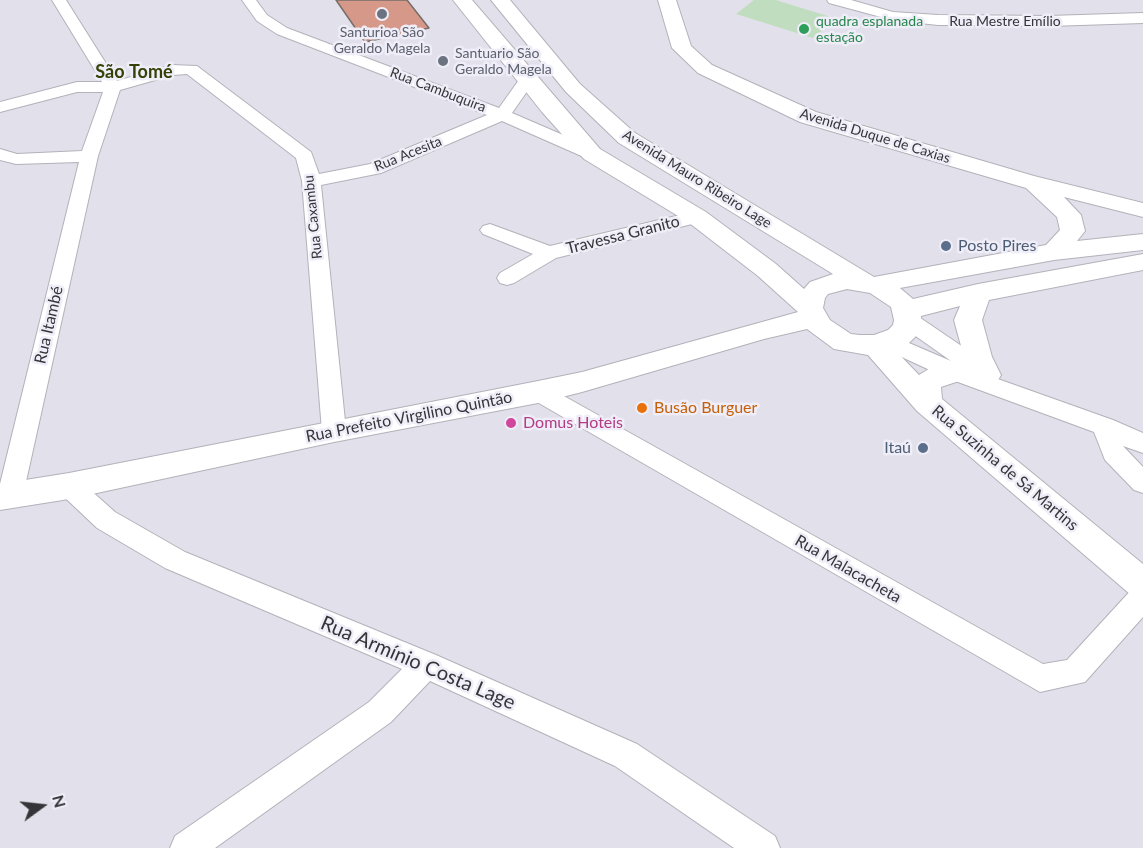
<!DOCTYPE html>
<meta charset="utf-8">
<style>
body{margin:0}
#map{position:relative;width:1143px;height:848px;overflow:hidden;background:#e2e0ea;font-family:Lato,sans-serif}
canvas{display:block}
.north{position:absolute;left:12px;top:776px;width:60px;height:60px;-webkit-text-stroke:4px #efedf7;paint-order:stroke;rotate:75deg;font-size:16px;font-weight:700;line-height:24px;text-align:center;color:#353438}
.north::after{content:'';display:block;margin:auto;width:21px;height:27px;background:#353438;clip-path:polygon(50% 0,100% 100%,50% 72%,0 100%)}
</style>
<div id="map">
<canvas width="1143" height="848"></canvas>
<div class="north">N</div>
</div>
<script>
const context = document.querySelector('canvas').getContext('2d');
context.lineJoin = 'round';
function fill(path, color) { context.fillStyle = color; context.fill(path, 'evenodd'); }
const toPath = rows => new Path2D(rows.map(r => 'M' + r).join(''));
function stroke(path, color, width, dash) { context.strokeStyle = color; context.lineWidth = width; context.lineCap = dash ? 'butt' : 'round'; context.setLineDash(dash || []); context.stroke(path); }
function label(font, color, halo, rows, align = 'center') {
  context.font = font + ' Lato,sans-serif'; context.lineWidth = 5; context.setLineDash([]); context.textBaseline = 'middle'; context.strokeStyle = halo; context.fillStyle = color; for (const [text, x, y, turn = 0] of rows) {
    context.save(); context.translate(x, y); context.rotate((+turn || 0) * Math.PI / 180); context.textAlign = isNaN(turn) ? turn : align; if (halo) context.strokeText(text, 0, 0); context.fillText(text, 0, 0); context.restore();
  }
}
fill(toPath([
 [754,0,776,0,837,19,813,38,736,14]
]), '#c1ddc0');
const building = toPath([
 [336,0,407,0,429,28,365,42,336,0]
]);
fill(building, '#d69888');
stroke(building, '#766c69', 1.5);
const minor = toPath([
 [52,0,66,0,117,81,172,65,197,66,311,152,319,174,370,164,487,115,277,34,257,21,242,0,256,0,267,15,287,28,499,108,521,77,533,77,535,80,512,113,598,150,601,154,598,158,592,159,586,158,502,121,381,173,321,185,346,431,343,437,334,440,325,437,322,431,302,181,296,158,187,74,173,75,120,90,98,156,23,495,19,502,10,505,0,500,0,484,79,162,16,164,0,160,0,149,17,154,82,151,103,92,77,92,0,112,0,102,77,82,102,82,52,0],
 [827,0,851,0,893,12,938,15,1049,16,1143,13,1143,23,1049,26,938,25,892,20,829,3,827,0],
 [697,211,704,213,707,217,704,221,556,258,514,283,507,285,500,283,497,278,500,273,533,254,483,234,480,230,483,226,490,224,550,246,697,211],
 [908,313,916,315,994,368,997,374,995,378,1113,420,1143,433,1143,453,1123,446,1143,467,1143,493,1134,490,1105,460,1094,432,947,378,880,347,877,342,880,337,888,334,951,361,900,325,897,320,900,315,908,313],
 [538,383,546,386,1043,664,1067,660,1133,588,1143,585,1143,617,1085,682,1040,692,530,398,526,392,530,386,538,383],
 [69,476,78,479,115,512,185,552,436,655,637,744,775,836,780,848,734,848,615,766,430,681,391,722,215,848,170,848,175,836,369,702,402,669,165,568,97,528,60,493,56,486,60,479,69,476]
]);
const tertiary = toPath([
 [453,0,472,0,600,149,706,212,776,264,804,289,810,282,833,274,619,143,566,92,491,0,510,0,580,84,635,133,874,277,1046,245,1060,230,1057,217,1026,188,800,122,698,73,672,48,658,0,676,0,691,46,712,65,816,112,1034,176,1143,203,1143,217,1064,197,1081,215,1085,231,1077,241,1143,234,1143,250,1054,260,900,288,913,299,978,284,1143,254,1143,270,989,300,982,320,992,357,1001,375,997,382,987,385,977,382,973,375,964,357,954,320,960,306,921,316,920,329,916,336,908,344,894,349,919,375,932,367,942,364,955,362,965,365,969,372,965,379,941,387,942,399,1143,564,1143,599,1131,595,917,411,868,355,834,349,807,329,764,339,582,392,538,403,334,442,69,499,0,510,0,484,69,473,538,381,582,372,798,312,758,276,688,222,584,159,542,112,453,0],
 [847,289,870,293,891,307,894,320,893,325,888,330,874,335,860,335,851,334,830,320,823,308,825,298,828,294,847,289]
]);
stroke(minor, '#b3b1ba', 2);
stroke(tertiary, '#b3b1ba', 2);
fill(minor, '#fff');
fill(tertiary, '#fff');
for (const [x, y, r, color] of [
 [382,14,6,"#6b7280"],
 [804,29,6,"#2e9e5b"],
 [443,61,6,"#6b7280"],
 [946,246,6,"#5c6f8a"],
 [642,408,6,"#e8710a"],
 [511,423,6,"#d1479c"],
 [923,448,6,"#5c6f8a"]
]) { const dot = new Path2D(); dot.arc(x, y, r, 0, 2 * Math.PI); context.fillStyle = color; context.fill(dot); stroke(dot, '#efedf7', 2); }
label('14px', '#27864d', '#efedf7', [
 ["quadra esplanada",816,21],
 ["estação",816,37]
], 'left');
label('14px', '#353438', '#efedf7', [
 ["Rua Mestre Emílio",1005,21],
 ["Rua Cambuquira",438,90,21],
 ["Avenida Duque de Caxias",875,136,17],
 ["Rua Acesita",408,154,-22],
 ["Avenida Mauro Ribeiro Lage",697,179,32],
 ["Rua Caxambu",313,217,-96]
]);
label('14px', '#5b616d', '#efedf7', [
 ["Santurioa São",382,32],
 ["Geraldo Magela",382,48],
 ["Santuario São",455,53,"left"],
 ["Geraldo Magela",455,69,"left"]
]);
label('16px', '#353438', '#efedf7', [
 ["Travessa Granito",623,235,-14],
 ["Rua Itambé",49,325,-77],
 ["Rua Prefeito Virgilino Quintão",409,417,-11],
 ["Rua Suzinha de Sá Martins",1005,468,40],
 ["Rua Malacacheta",848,569,30]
]);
label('16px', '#4e5e75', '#efedf7', [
 ["Posto Pires",958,246],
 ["Itaú",911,448,"right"]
], 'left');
label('16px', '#c56008', '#efedf7', [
 ["Busão Burguer",654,408]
], 'left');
label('16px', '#b23c85', '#efedf7', [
 ["Domus Hoteis",523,423]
], 'left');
label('bold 18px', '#354207', '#efedf7', [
 ["São Tomé",134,72]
]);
label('20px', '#353438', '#efedf7', [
 ["Rua Armínio Costa Lage",418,663,23]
]);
</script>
